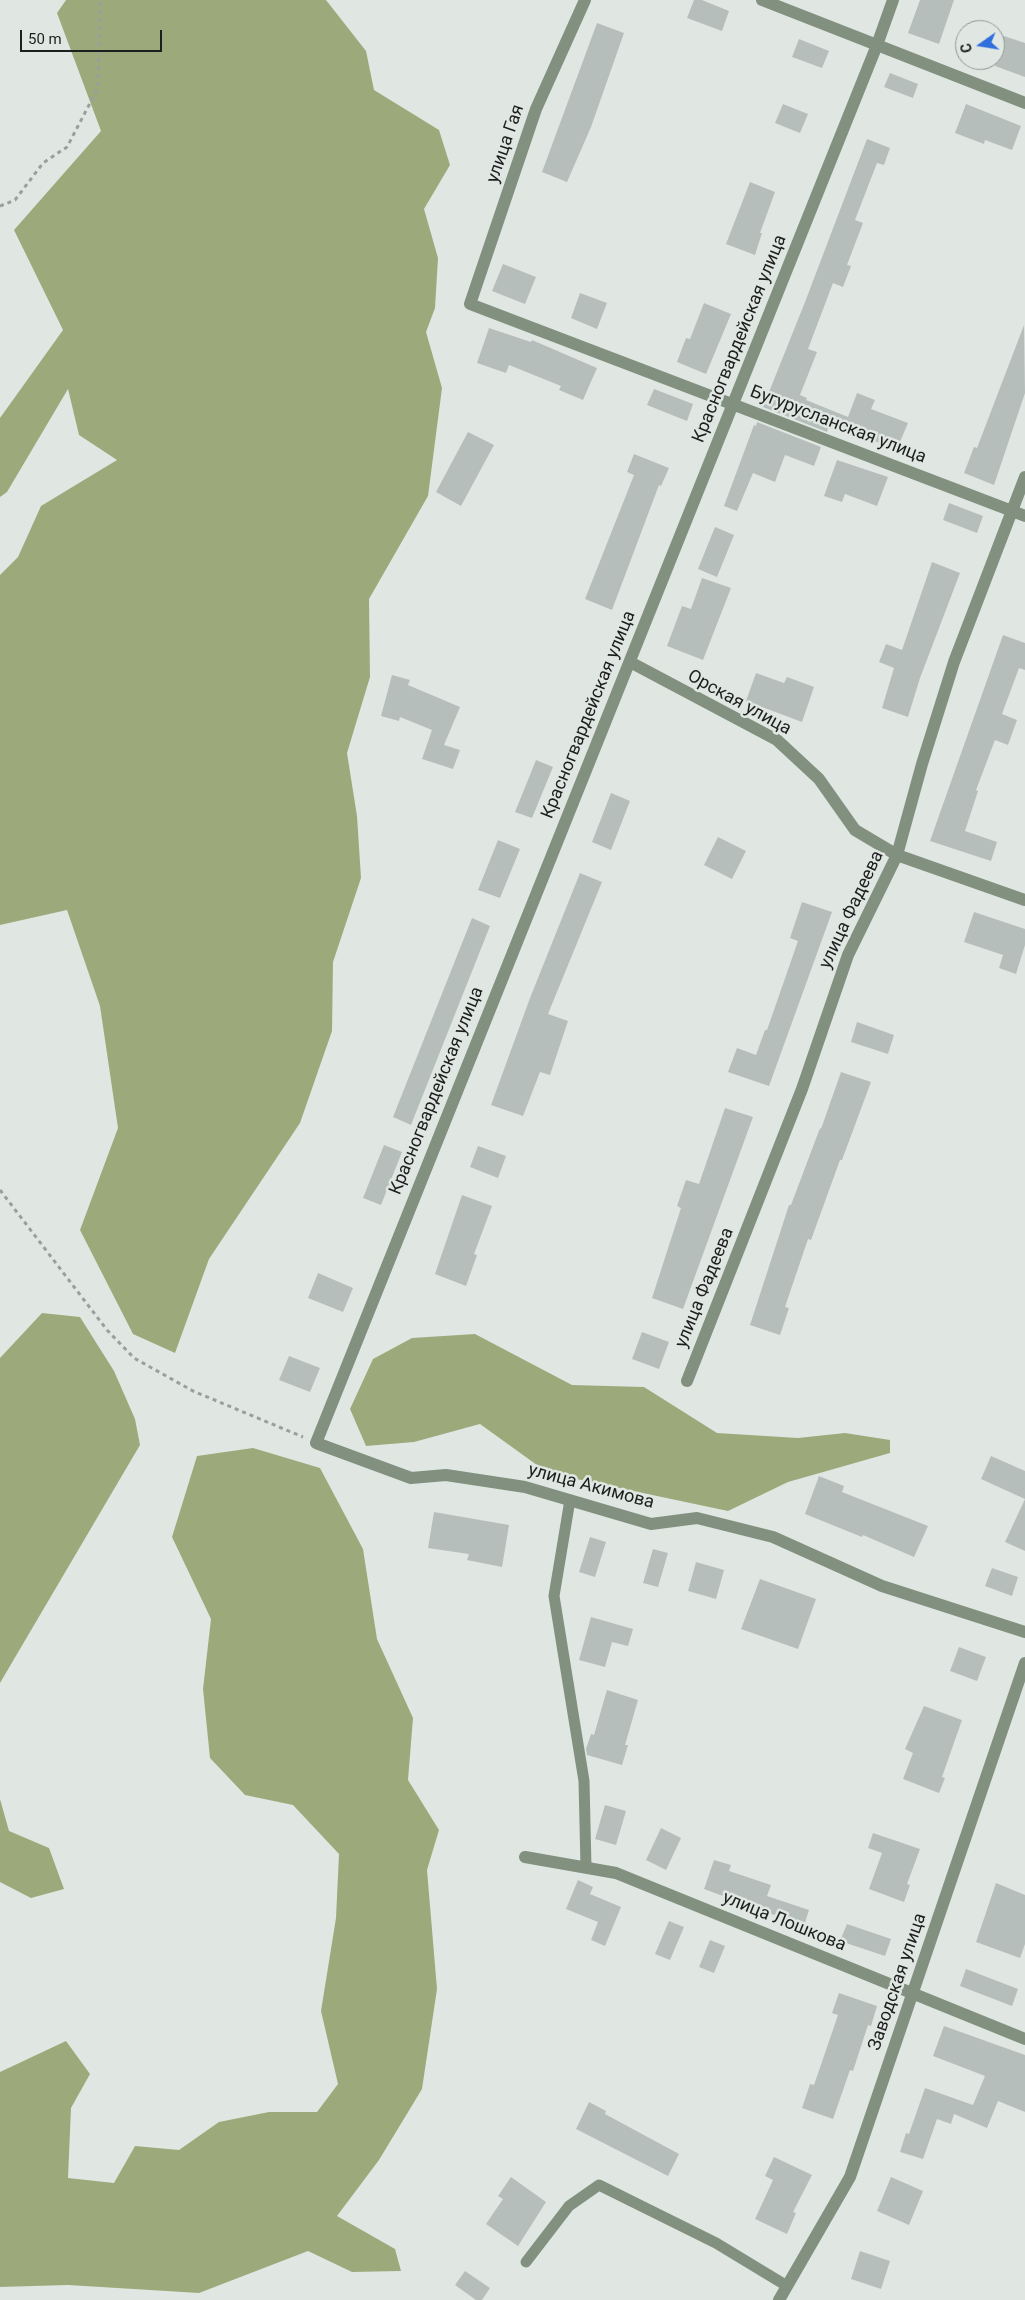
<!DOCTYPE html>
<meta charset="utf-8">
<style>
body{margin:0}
#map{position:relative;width:1025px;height:2300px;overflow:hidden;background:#e0e7e3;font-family:Roboto,sans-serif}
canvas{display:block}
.north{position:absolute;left:955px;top:20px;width:50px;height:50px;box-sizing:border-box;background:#e0e7e3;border:1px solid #929794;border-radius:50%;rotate:257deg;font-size:14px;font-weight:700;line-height:20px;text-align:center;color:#1d1f1e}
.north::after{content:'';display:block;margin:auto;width:18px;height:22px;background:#306fdd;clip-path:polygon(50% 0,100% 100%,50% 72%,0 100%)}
.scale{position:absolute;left:20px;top:30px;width:142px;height:22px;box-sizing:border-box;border:2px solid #1d1f1e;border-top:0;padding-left:6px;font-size:15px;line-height:18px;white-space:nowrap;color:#1d1f1e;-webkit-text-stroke:4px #e0e7e3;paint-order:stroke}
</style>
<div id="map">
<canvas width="1025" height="2300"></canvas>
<div class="north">С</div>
<div class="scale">50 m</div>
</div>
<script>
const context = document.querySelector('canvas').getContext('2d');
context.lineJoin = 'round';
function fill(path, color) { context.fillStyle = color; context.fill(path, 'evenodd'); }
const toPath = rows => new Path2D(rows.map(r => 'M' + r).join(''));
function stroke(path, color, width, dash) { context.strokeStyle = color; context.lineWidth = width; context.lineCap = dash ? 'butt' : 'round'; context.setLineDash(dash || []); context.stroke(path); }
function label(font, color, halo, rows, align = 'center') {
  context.font = font + ' Roboto,sans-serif'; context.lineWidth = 5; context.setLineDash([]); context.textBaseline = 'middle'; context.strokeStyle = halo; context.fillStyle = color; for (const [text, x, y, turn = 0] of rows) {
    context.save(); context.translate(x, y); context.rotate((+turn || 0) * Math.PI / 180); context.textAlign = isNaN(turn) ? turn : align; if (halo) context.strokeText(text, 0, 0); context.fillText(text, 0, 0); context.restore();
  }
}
fill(toPath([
 [66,0,326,0,366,51,374,90,439,130,450,165,424,209,438,258,435,308,426,332,442,388,428,496,369,599,370,677,347,753,357,816,361,878,333,962,332,1031,300,1123,209,1259,175,1353,133,1334,80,1230,118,1128,100,1006,67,910,0,925,0,575,18,557,41,506,117,460,79,435,68,389,7,492,0,497,0,418,63,330,14,230,101,131,57,13],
 [42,1313,80,1317,114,1371,135,1419,140,1445,0,1683,0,1358],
 [475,1334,572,1385,644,1387,717,1433,798,1438,845,1433,890,1440,890,1453,788,1482,728,1511,548,1473,480,1424,414,1442,366,1446,350,1409,373,1359,412,1338],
 [253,1448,320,1468,363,1549,377,1639,413,1718,408,1780,439,1830,427,1870,437,1989,422,2089,379,2160,337,2216,395,2249,401,2271,352,2272,308,2251,199,2293,68,2285,0,2287,0,2072,66,2041,90,2074,71,2108,68,2178,114,2183,135,2146,179,2150,219,2122,269,2112,317,2112,338,2084,321,2011,336,1918,339,1854,293,1805,245,1795,210,1758,203,1689,211,1619,172,1537,197,1456],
 [0,1799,9,1831,49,1848,64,1889,31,1898,0,1882]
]), '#9caa7b');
fill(toPath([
 [694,0,702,0,729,11,722,31,687,18],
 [920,0,954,0,939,44,908,33],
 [597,23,624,33,591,127,567,182,542,172],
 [995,33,1025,43,1025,77,995,66],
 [799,39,829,51,822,68,792,57],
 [890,73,918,84,913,98,884,87],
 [783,104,808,114,800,133,775,123],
 [966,104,1021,126,1012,150,985,140,984,144,955,133],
 [867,139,890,148,884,165,877,163,855,220,863,223,847,265,851,266,843,287,833,283,808,349,817,352,800,395,807,398,806,400,848,417,857,393,875,400,871,409,908,423,897,449,829,425,827,432,763,407,805,302],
 [750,182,775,192,760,233,762,233,755,255,726,244],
 [503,264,536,277,525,304,492,291],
 [580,293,607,303,597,329,571,318],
 [704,303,731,314,706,374,677,362,686,338,690,339],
 [1024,325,1025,393,994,485,964,473,974,447,977,448],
 [489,328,531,342,532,340,597,368,583,400,559,390,561,386,509,365,506,373,477,363],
 [654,389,693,404,687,421,647,405],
 [757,422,821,447,814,466,785,455,775,482,753,473,737,511,724,506,754,425,756,426],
 [468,432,494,445,461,506,436,492],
 [634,454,669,468,661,486,659,485,612,610,585,599,634,475,627,472],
 [837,460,888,477,877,506,845,494,842,502,824,496],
 [949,503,983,516,977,533,943,520],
 [715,527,734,535,717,577,698,569],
 [932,562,960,573,920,678,908,717,882,708,894,668,879,662,886,644,902,650],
 [702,578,731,588,703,660,667,646,682,606,691,609],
 [1003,635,1025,643,1025,670,1019,668,1002,714,1017,720,1008,745,995,740,976,790,978,791,965,831,997,842,991,861,930,841],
 [756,673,784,683,787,677,814,687,802,722,746,701],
 [392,675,410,680,408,685,460,707,444,745,460,750,453,769,422,759,432,730,400,717,399,721,381,716],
 [536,760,553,767,532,818,515,812],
 [611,793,630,801,611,850,592,842],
 [718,837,746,851,732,879,704,865],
 [498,840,520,849,500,898,478,890],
 [580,873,602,882,548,1014,568,1021,550,1075,540,1072,523,1116,491,1105,530,998],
 [802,902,832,912,769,1086,728,1072,737,1048,756,1055,765,1030,767,1030,798,941,790,938],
 [974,912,1025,929,1025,945,1016,974,999,968,1003,955,964,942],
 [472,918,490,926,411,1125,393,1117],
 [857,1022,894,1035,888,1054,851,1042],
 [841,1072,871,1082,842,1160,840,1160,811,1240,808,1239,785,1307,789,1308,780,1335,750,1325,789,1205,791,1205,820,1128,821,1129],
 [725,1108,753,1117,683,1309,652,1298,681,1208,677,1206,686,1180,699,1184],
 [384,1145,402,1152,381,1205,363,1198],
 [478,1146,506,1156,498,1178,470,1167],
 [462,1195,492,1206,474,1254,477,1255,466,1286,435,1274],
 [318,1273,353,1288,343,1312,308,1298],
 [642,1332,669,1342,659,1369,632,1359],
 [289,1356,320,1368,310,1392,279,1380],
 [991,1456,1025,1471,1025,1551,1005,1542,1025,1499,981,1479],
 [819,1476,844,1486,842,1492,928,1526,914,1557,863,1535,862,1537,805,1514],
 [434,1512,509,1525,502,1567,467,1560,469,1554,428,1548],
 [590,1537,606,1542,595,1577,579,1572],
 [653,1549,668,1553,658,1587,643,1583],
 [696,1562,724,1570,716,1599,688,1591],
 [992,1568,1018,1577,1012,1596,985,1586],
 [760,1579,816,1599,798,1649,741,1629],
 [591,1617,633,1629,628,1646,612,1642,605,1667,579,1660],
 [959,1647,986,1657,977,1681,950,1671],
 [607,1690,638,1700,625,1745,628,1745,622,1765,587,1755,586,1749,591,1734,594,1735],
 [924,1706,962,1720,942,1777,945,1778,939,1793,903,1779,913,1753,905,1749],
 [605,1805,626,1811,616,1845,595,1839],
 [661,1828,681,1838,666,1870,646,1860],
 [873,1833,920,1849,907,1884,910,1885,904,1902,869,1889,882,1853,868,1848],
 [714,1860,731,1865,729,1871,771,1885,767,1896,809,1910,804,1926,704,1889],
 [578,1880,593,1887,590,1894,621,1907,605,1946,591,1940,598,1922,566,1909],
 [996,1883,1025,1895,1025,1944,1020,1958,976,1942],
 [669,1921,684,1927,670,1960,655,1954],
 [847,1924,891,1939,885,1956,840,1941],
 [710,1940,725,1946,714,1973,699,1967],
 [966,1969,1018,1989,1012,2006,960,1986],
 [839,1993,877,2006,871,2026,868,2025,853,2071,850,2070,833,2119,802,2108,810,2084,814,2085,838,2015,832,2013],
 [944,2026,1025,2055,1025,2112,998,2101,987,2128,954,2114,951,2124,937,2119,923,2159,900,2152,906,2133,909,2134,925,2088,973,2105,985,2076,933,2056],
 [589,2102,606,2111,605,2114,679,2154,668,2176,576,2129],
 [774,2157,812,2175,793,2212,796,2213,787,2234,755,2219,773,2180,765,2176],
 [511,2177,546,2202,518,2246,486,2224,503,2199,498,2196],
 [891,2177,923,2191,909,2225,877,2211],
 [860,2251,890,2261,881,2289,851,2279],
 [465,2271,490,2288,482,2300,476,2300,455,2285]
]), '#b6bebc');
stroke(toPath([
 [0,206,15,200,43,163,67,147,98,88,100,0],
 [0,1190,107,1330,134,1358,193,1391,303,1437]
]), '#999f9c', 3, [4, 4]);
stroke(toPath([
 [570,1500,554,1596,584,1781,586,1867],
 [526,2262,569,2206,599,2185,716,2243,787,2286]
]), '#82917f', 11);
stroke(toPath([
 [585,0,536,109,470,304,1025,516],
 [762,0,1025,103],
 [893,0,877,45,316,1443,411,1478,446,1475,525,1487,651,1524,697,1518,773,1537,882,1586,1025,1632],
 [630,662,777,740,819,779,855,830,897,855,1025,900],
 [687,1381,802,1089,848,955,897,855,922,764,954,662,1025,477],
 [525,1857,616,1873,1025,2039],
 [779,2300,850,2177,1025,1663]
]), '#82917f', 12);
label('18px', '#1d1f1e', '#e0e7e3', [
 ["улица Гая",506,144,-71],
 ["Красногвардейская улица",740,339,-68],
 ["Бугурусланская улица",838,425,21],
 ["Орская улица",739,703,29],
 ["Красногвардейская улица",589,715,-68],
 ["улица Фадеева",852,910,-65],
 ["Красногвардейская улица",437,1091,-68],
 ["улица Фадеева",705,1288,-68],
 ["улица Акимова",591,1487,15],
 ["улица Лошкова",784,1922,22],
 ["Заводская улица",898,1982,-71]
]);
</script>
